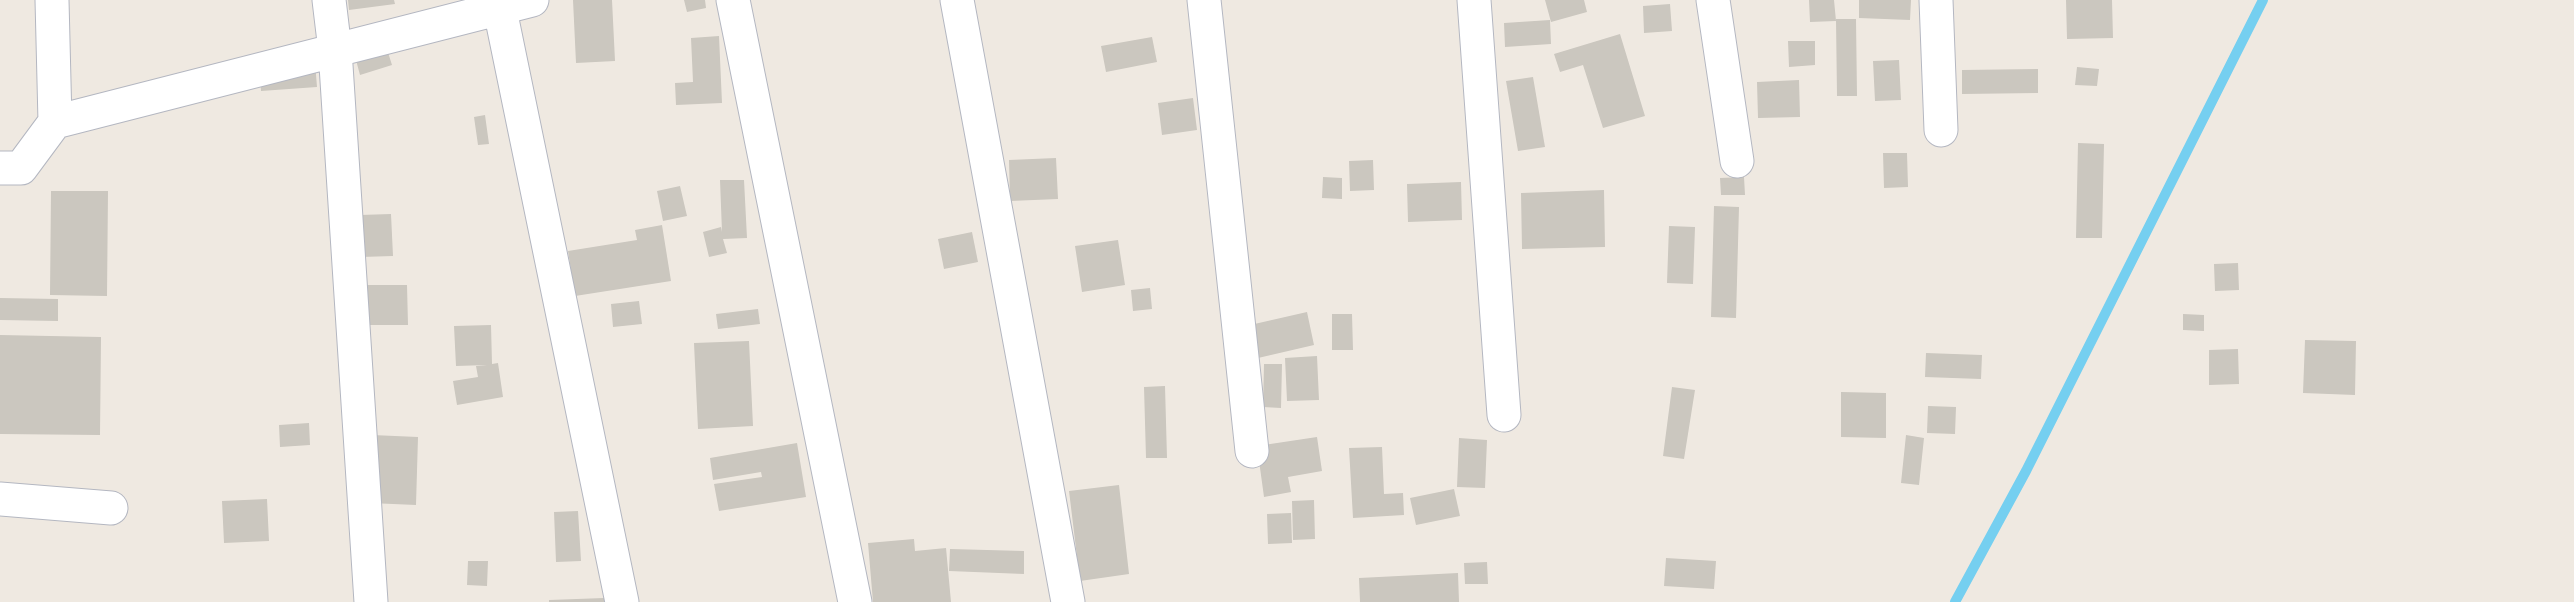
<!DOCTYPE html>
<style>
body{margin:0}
canvas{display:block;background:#efe9e1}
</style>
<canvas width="2574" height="602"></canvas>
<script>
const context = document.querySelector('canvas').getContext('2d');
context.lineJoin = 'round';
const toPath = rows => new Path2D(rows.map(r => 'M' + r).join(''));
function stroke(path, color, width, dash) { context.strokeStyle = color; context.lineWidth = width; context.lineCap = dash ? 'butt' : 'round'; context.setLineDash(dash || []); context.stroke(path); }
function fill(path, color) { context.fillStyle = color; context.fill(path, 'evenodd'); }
stroke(toPath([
 [1955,602,2026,471,2263,0]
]), '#75cff0', 10);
fill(toPath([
 [348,0,394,0,395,4,349,10],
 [573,0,612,0,615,61,576,63],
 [684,0,705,0,706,8,687,12],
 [1545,0,1584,0,1587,12,1551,22],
 [1809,0,1834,0,1836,21,1810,22],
 [1859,0,1911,0,1910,20,1859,18],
 [2066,0,2112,0,2113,38,2067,39],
 [1670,4,1672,31,1644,33,1643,6],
 [1836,19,1856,19,1857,96,1837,96],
 [1550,20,1551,44,1505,47,1504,23],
 [1620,34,1645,116,1603,128,1583,65,1560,72,1554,54],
 [719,36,722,103,676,105,675,83,693,82,691,38],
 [1152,37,1157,62,1106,72,1101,46],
 [384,40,392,65,360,75,353,49],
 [1788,41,1815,41,1815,65,1789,67],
 [1899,60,1901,100,1875,101,1873,61],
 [315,62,317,87,261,91,259,65],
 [2077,67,2099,69,2097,86,2075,85],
 [2038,69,2038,93,1962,94,1962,70],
 [1533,77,1545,147,1518,151,1506,81],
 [1799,80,1800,117,1758,118,1757,82],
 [1193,98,1197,130,1162,135,1158,103],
 [485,115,489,144,478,145,474,117],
 [2078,143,2104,144,2102,238,2076,238],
 [1883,153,1907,153,1908,187,1884,188],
 [1056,158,1058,199,1010,201,1009,160],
 [1373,160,1374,190,1350,191,1349,161],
 [1323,177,1342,178,1342,199,1322,198],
 [1744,177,1745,195,1721,195,1720,178],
 [720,180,744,180,747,238,723,239,727,253,709,257,703,232,721,227,722,232],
 [1461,182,1462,220,1408,222,1407,184],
 [680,186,687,216,663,221,657,191],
 [1604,190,1605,247,1522,249,1521,193],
 [51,191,108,191,107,296,50,295],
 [1714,206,1739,207,1736,318,1711,317],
 [391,214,393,256,361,257,360,215],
 [662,225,671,281,575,296,568,251,637,240,635,230],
 [1669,226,1695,227,1693,284,1667,283],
 [972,232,978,262,944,269,938,239],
 [1118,240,1125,285,1082,292,1075,246],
 [2238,263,2239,290,2215,291,2214,264],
 [364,285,407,285,408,325,365,325],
 [1150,288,1152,309,1133,311,1131,290],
 [0,298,58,299,58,321,0,320],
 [639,301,642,324,613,327,611,304],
 [758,309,760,324,718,329,716,314],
 [1307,312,1314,345,1258,358,1250,325],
 [1332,314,1352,314,1353,350,1332,350],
 [2183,314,2204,315,2204,331,2183,330],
 [491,325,492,364,498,363,503,397,457,405,453,381,478,377,476,366,487,365,456,366,454,326],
 [0,335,101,337,100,435,0,434],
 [2305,340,2356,341,2355,395,2303,393],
 [749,341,753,426,698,429,694,343],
 [2238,349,2239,384,2209,385,2209,350],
 [1926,353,1982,355,1981,379,1925,377],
 [1317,356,1319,400,1287,401,1285,358],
 [1264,364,1282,364,1281,408,1263,407],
 [1165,386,1167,458,1146,458,1144,387],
 [1672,387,1695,390,1684,459,1663,456],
 [1841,392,1886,393,1886,438,1841,437],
 [1928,406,1956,407,1955,434,1927,433],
 [309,423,310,445,280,447,279,425],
 [372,435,418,437,416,505,370,503],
 [1906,435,1924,438,1919,485,1901,483],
 [1317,437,1322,471,1288,477,1291,492,1264,497,1257,446],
 [1459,438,1487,440,1485,488,1457,487],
 [797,443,806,497,719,511,714,484,762,477,761,472,713,480,710,458],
 [1382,447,1384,494,1403,493,1404,515,1353,518,1349,448],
 [1119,485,1129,574,1080,581,1069,491],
 [1454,489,1460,516,1416,525,1410,498],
 [267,499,269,541,224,543,222,501],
 [1314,500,1315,539,1293,540,1292,501],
 [578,511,581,561,556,562,554,512],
 [1291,513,1292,543,1268,544,1267,514],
 [914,539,915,551,946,548,951,602,873,602,868,543],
 [950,549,1024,551,1024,574,949,571],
 [1666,558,1716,561,1714,589,1664,586],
 [468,561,488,561,487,586,467,585],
 [1487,562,1488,584,1465,584,1464,563],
 [1458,573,1459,602,1360,602,1359,578],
 [604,598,604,602,549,602,549,600]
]), '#cbc7bf');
const minor = toPath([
 [52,0,55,122],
 [329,0,335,50,371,602],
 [498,0,622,602],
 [733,0,855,602],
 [957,0,1068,602],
 [1204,0,1252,451],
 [1474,0,1504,415],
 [1713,0,1737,161],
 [1936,0,1941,130],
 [0,168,21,168,55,122,532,0],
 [0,499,111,508]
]);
stroke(minor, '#b4b7c1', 35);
stroke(minor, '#fff', 33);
</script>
